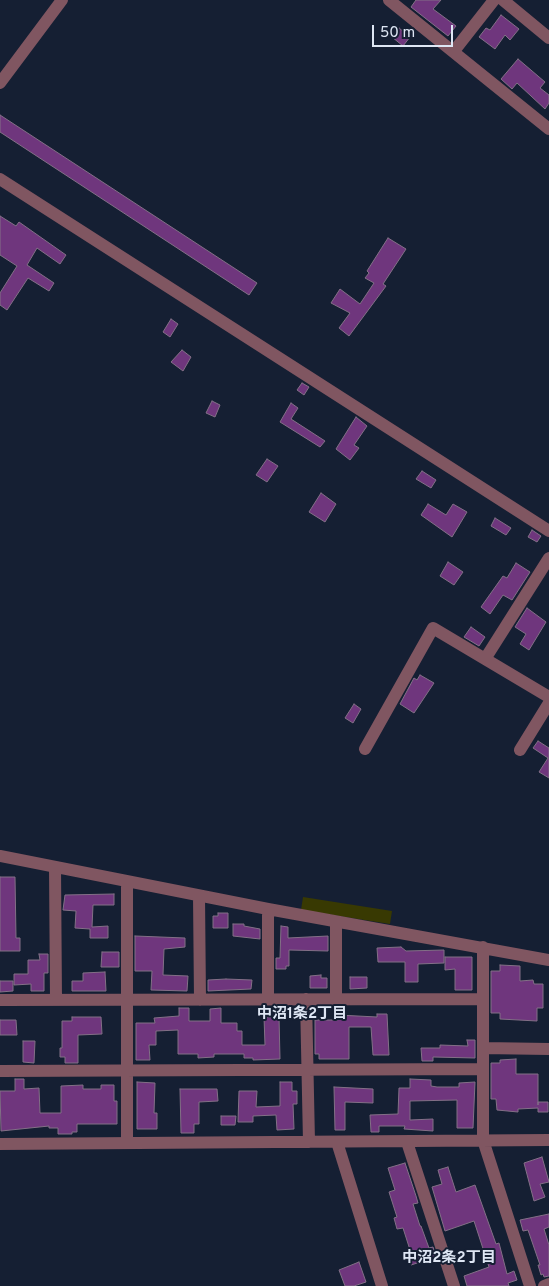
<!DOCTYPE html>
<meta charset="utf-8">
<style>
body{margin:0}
#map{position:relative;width:549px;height:1286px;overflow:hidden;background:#151f33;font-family:Overpass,sans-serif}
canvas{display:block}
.scale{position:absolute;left:372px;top:25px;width:81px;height:22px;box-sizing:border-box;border:2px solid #dee6f4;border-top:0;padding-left:6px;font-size:15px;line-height:18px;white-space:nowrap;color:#dee6f4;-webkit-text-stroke:4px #151f33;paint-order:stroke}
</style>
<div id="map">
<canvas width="549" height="1286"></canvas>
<div class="scale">50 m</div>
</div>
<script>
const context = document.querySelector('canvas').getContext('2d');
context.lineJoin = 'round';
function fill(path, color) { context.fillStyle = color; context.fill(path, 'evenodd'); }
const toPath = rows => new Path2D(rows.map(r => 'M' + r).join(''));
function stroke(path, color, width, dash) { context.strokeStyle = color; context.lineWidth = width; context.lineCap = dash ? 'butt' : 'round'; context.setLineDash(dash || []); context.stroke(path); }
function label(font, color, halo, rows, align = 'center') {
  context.font = font + ' Overpass,"Noto Sans JP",sans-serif'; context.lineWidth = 4; context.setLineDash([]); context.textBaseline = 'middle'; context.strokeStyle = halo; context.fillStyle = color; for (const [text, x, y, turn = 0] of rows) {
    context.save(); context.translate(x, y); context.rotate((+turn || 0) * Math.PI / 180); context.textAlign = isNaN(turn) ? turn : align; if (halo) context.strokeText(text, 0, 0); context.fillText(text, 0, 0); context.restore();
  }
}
fill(toPath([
 [303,897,392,911,390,924,301,910]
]), '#383902');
const building = toPath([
 [416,0,441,0,433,9,456,26,448,36,411,7,416,0],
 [501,15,519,29,510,40,505,35,495,49,479,37,486,28,490,30,501,15],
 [399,28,410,37,403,46,392,37,399,28],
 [518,59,545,82,540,88,549,95,549,103,545,109,517,83,512,89,501,79,518,59],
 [0,115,257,283,249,295,0,132,0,115],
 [0,216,16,226,19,222,66,255,60,264,37,248,27,265,54,283,49,291,28,278,7,310,0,305,0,293,17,266,0,255,0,216],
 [388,238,406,249,383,284,386,286,349,336,339,328,350,313,331,303,340,289,360,304,374,283,365,278,369,273,367,271,388,238],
 [171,319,178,324,170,337,163,332,171,319],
 [182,350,191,357,183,371,171,362,182,350],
 [302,383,309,387,304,395,297,390,302,383],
 [212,401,220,405,215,417,206,413,212,401],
 [291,403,298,408,291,419,325,441,320,447,280,422,291,403],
 [356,417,367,426,354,445,359,448,350,460,336,449,356,417],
 [267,459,278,466,267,482,256,475,267,459],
 [422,471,436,480,431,488,416,479,422,471],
 [321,493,336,504,325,522,309,512,321,493],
 [428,504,446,515,453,504,467,512,452,537,421,515,428,504],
 [495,518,511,528,506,535,491,526,495,518],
 [532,530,541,536,537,542,528,537,532,530],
 [448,562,463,572,454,585,440,576,448,562],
 [516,563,530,572,512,600,503,595,490,614,481,607,503,576,507,578,516,563],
 [527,608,546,622,529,650,520,644,526,634,515,627,527,608],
 [471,627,485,637,479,646,464,637,471,627],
 [420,675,434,683,414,713,400,704,414,678,417,680,420,675],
 [354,704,361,709,353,723,345,718,354,704],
 [538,741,549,748,549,778,539,772,548,758,533,748,538,741],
 [0,877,15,877,16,938,20,938,20,951,0,951,0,877],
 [114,894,114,905,93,905,92,927,108,926,108,938,90,938,90,929,75,928,76,911,63,910,65,895,114,894],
 [218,913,228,913,228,928,213,928,213,916,218,916,218,913],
 [233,924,244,924,244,926,260,929,260,939,233,936,233,924],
 [281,926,288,927,288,938,328,936,328,951,289,950,289,966,286,966,286,969,276,969,276,958,280,958,281,926],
 [135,936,185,938,185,947,164,949,163,975,188,976,187,991,151,990,152,971,135,971,135,936],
 [401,947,406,951,444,950,444,963,418,964,418,982,405,982,405,962,378,962,377,948,401,947],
 [102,952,119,952,119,967,101,967,102,952],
 [39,954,48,954,48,973,44,973,44,991,31,991,31,984,14,985,14,974,28,974,28,960,40,960,39,954],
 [445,957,472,957,472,990,455,990,455,969,445,970,445,957],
 [500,965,520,966,520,981,533,980,534,984,543,984,543,1008,537,1008,537,1021,500,1019,500,1013,491,1013,491,971,500,971,500,965],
 [105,972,106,991,72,991,72,981,83,981,83,973,105,972],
 [321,975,321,978,327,978,327,988,310,988,310,976,321,975],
 [350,977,367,977,367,988,350,989,350,977],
 [226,979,252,980,251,989,208,991,208,980,226,979],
 [0,981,13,981,13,991,0,992,0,981],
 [179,1008,189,1008,189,1021,210,1021,210,1009,221,1008,221,1023,237,1023,237,1031,242,1031,242,1045,265,1045,264,1017,279,1017,280,1059,253,1060,253,1058,244,1058,244,1054,214,1054,214,1057,198,1058,198,1054,178,1054,178,1030,156,1031,156,1045,149,1045,150,1060,136,1060,136,1023,155,1023,154,1018,179,1016,179,1008],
 [377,1014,387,1014,389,1055,373,1055,371,1027,349,1027,349,1059,319,1059,319,1054,315,1054,315,1020,338,1020,338,1015,377,1017,377,1014],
 [72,1017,101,1017,102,1034,78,1035,78,1063,65,1063,65,1057,60,1057,60,1048,62,1048,62,1021,72,1021,72,1017],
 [0,1020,16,1020,17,1035,0,1035,0,1020],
 [467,1040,475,1040,475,1058,433,1057,433,1061,422,1061,421,1048,440,1048,440,1045,468,1046,467,1040],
 [23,1041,35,1041,34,1063,23,1062,23,1041],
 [516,1059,516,1074,538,1074,538,1105,538,1102,548,1102,548,1112,538,1112,538,1108,518,1109,518,1112,497,1110,496,1099,491,1099,491,1063,500,1063,500,1060,516,1059],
 [15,1079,24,1079,24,1089,39,1088,40,1113,61,1113,61,1086,83,1085,83,1089,101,1089,101,1085,114,1085,114,1101,117,1101,117,1124,77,1124,77,1132,72,1132,72,1134,58,1134,58,1128,49,1128,49,1126,1,1131,0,1091,15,1091,15,1079],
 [410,1079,431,1080,431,1086,437,1087,459,1087,459,1083,475,1082,473,1128,457,1128,457,1100,410,1101,410,1120,433,1119,433,1131,404,1129,405,1126,379,1126,379,1132,371,1132,370,1115,398,1114,399,1088,410,1088,410,1079],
 [137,1082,155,1083,154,1113,157,1113,157,1129,137,1129,137,1082],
 [280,1082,292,1082,292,1091,297,1091,297,1104,293,1104,294,1129,277,1130,276,1115,253,1116,253,1122,238,1122,239,1091,257,1091,256,1107,280,1106,280,1082],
 [334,1087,373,1089,373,1103,345,1102,345,1130,335,1130,334,1087],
 [180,1089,217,1089,218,1101,199,1102,199,1124,194,1124,194,1133,181,1133,180,1089],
 [221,1116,236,1116,235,1125,221,1125,221,1116],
 [542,1157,549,1182,540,1184,545,1197,534,1201,524,1163,542,1157],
 [405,1163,416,1196,418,1203,413,1204,420,1226,421,1226,429,1248,433,1247,436,1257,411,1265,408,1254,411,1253,403,1228,397,1229,394,1218,397,1217,389,1192,395,1190,388,1168,405,1163],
 [448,1167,456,1192,475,1185,496,1244,499,1243,507,1274,514,1271,517,1280,508,1283,509,1286,467,1286,464,1276,489,1267,474,1221,445,1231,432,1187,442,1184,438,1170,448,1167],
 [549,1214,549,1227,544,1229,549,1245,549,1276,544,1277,543,1274,541,1275,538,1265,540,1265,528,1230,523,1231,520,1220,549,1214],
 [359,1262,366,1282,354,1286,345,1286,339,1270,359,1262]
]);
fill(building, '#6f367d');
stroke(building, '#837087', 1);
stroke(toPath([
 [389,0,549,129],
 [503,0,549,38],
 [454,51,494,0],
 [0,83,62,0],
 [0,179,549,531],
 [485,659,549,558],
 [365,749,433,628,549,697],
 [520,750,549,703],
 [0,856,268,909,549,960],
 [55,867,56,1000],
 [199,896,200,1000],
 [268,909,268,999],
 [483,947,483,1140,530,1286],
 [306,999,309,1142],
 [336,999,336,922],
 [0,1000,483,999],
 [483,1048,549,1049],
 [0,1071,483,1069],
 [337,1142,382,1286],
 [407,1142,454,1286],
 [127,1143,127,881],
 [0,1144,549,1140],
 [544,1286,549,1284]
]), '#805661', 12);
label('bold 15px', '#dee6f4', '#151f33', [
 ["中沼1条2丁目",302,1015],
 ["中沼2条2丁目",449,1259]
]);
</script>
